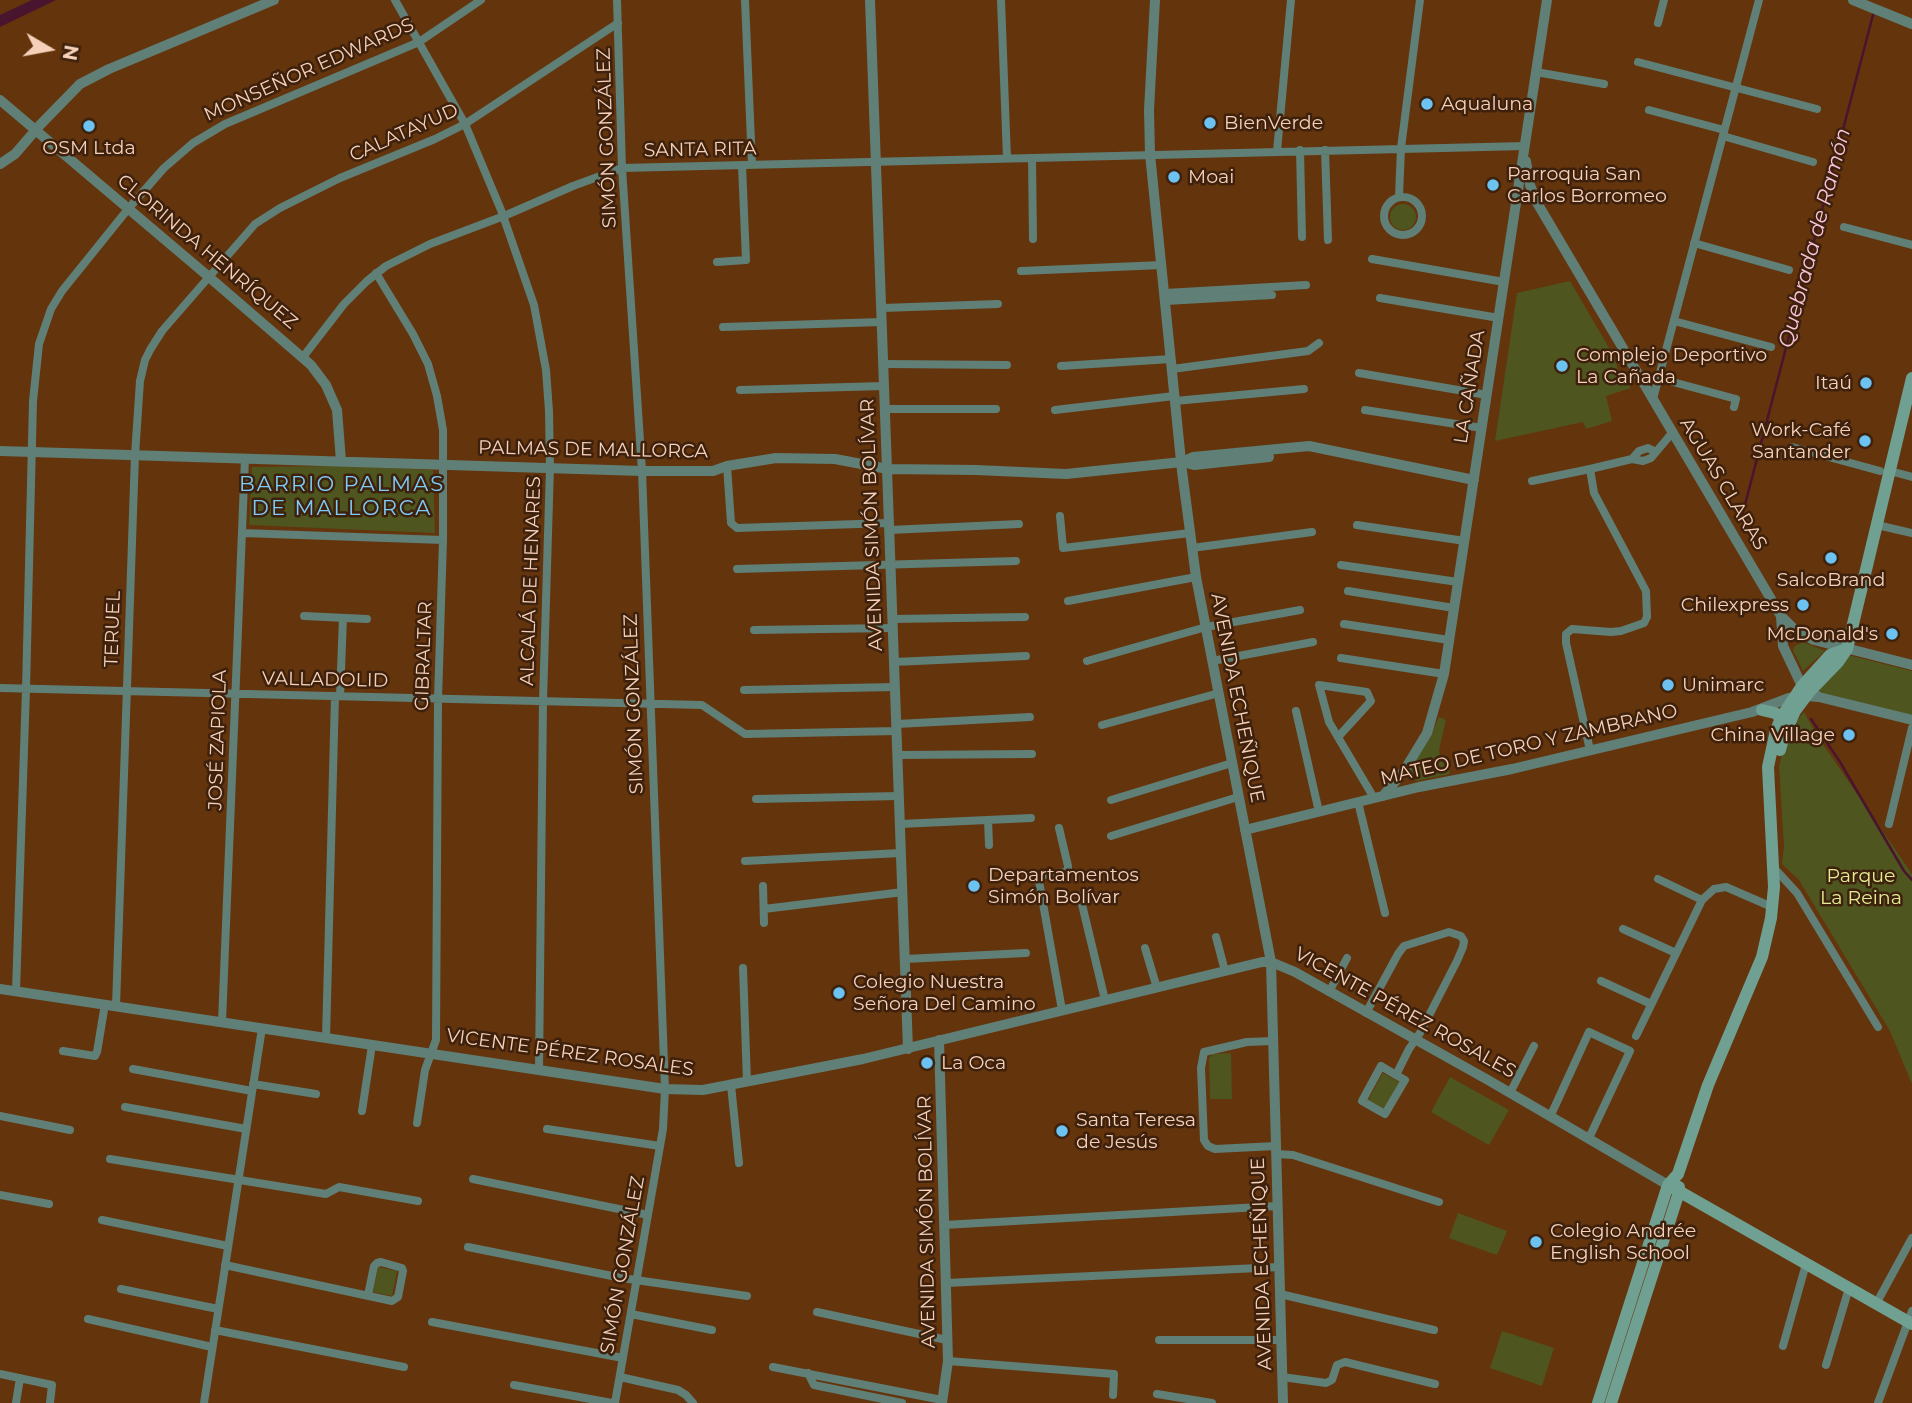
<!DOCTYPE html>
<meta charset="utf-8">
<style>
body{margin:0}
#map{position:relative;width:1912px;height:1403px;overflow:hidden;background:#64340d;font-family:Montserrat,sans-serif}
canvas{display:block}
.north{position:absolute;left:14px;top:14px;width:70px;height:70px;-webkit-text-stroke:5px #3d210d;paint-order:stroke;rotate:100deg;font-size:19px;font-weight:700;line-height:28px;text-align:center;color:#f6d0b8}
.north::after{content:'';display:block;margin:auto;width:24px;height:32px;background:#f6d0b8;clip-path:polygon(50% 0,100% 100%,50% 72%,0 100%)}
</style>
<div id="map">
<canvas width="1912" height="1403"></canvas>
<div class="north">N</div>
</div>
<script>
const context = document.querySelector('canvas').getContext('2d');
context.lineJoin = 'round';
function fill(path, color) { context.fillStyle = color; context.fill(path, 'evenodd'); }
const toPath = rows => new Path2D(rows.map(r => 'M' + r).join(''));
function stroke(path, color, width, dash) { context.strokeStyle = color; context.lineWidth = width; context.lineCap = dash ? 'butt' : 'round'; context.setLineDash(dash || []); context.stroke(path); }
function label(font, color, halo, rows, align = 'center') {
  context.font = font + ' Montserrat,sans-serif'; context.lineWidth = 5; context.setLineDash([]); context.textBaseline = 'middle'; context.strokeStyle = halo; context.fillStyle = color; for (const [text, x, y, turn = 0] of rows) {
    context.save(); context.translate(x, y); context.rotate((+turn || 0) * Math.PI / 180); context.textAlign = isNaN(turn) ? turn : align; if (halo) context.strokeText(text, 0, 0); context.fillText(text, 0, 0); context.restore();
  }
}
fill(toPath([
 '1390 217a13 13 0 1 1 26 0a13 13 0 1 1-26 0Z',
 [1570,281,1615,358,1619,374,1623,374,1631,388,1606,396,1612,421,1586,429,1583,422,1495,441,1517,293],
 [341,466,433,470,435,533,249,525,252,467],
 [1803,642,1825,651,1803,671,1793,650,1795,646],
 [1848,656,1852,656,1912,671,1912,716,1820,692,1817,687],
 [1804,712,1816,734,1912,874,1912,1084,1890,1031,1799,880,1782,864,1784,846,1779,767,1787,733],
 [1439,717,1446,720,1439,750,1442,762,1448,767,1450,774,1416,781,1411,775,1409,768,1426,744],
 [1231,1053,1232,1099,1210,1099,1209,1058,1213,1054],
 [1383,1073,1399,1082,1384,1109,1368,1100],
 [1450,1077,1509,1110,1489,1145,1431,1112],
 [1458,1213,1507,1231,1497,1255,1449,1238],
 [378,1267,397,1271,392,1296,373,1292],
 [1502,1331,1554,1348,1542,1386,1490,1368]
]), '#4f551e');
fill(toPath([
 [32,0,56,0,0,27,0,15]
]), '#49152e');
stroke(toPath([
 [1742,516,1874,11],
 [1811,719,1840,762,1904,871,1912,880]
]), '#49152e', 2.5);
stroke(toPath([
 [395,0,465,124,501,210,534,305,546,370,549,411,550,467,543,701,539,1070],
 [745,0,752,165],
 [1001,0,1007,158],
 [1658,23,1664,0],
 [1638,62,1817,109],
 [1536,72,1604,84],
 [1649,110,1724,130],
 [1723,136,1813,162],
 [1300,150,1302,237],
 [1325,150,1328,240],
 [1277,151,1291,0],
 [1032,158,1033,239],
 [1399,196,1401,148,1420,0],
 '1384 216a19 19 0 1 1 38 0a19 19 0 1 1-38 0Z',
 [1844,227,1912,245],
 [1694,243,1789,270],
 [1372,259,1504,282],
 [717,262,746,260,742,165],
 [1021,271,1162,265],
 [376,273,413,334,428,364,437,396,443,430,443,540,438,699,436,1040,425,1070,417,1123],
 [1165,293,1306,285],
 [1380,298,1499,318],
 [1166,301,1272,295],
 [882,308,998,304],
 [1674,321,1771,347],
 [723,327,882,322],
 [303,357,344,304,367,281,386,266,430,244,504,216,573,186,622,168,1525,146],
 [884,364,1007,365],
 [1061,366,1171,359],
 [1172,369,1308,351,1319,343],
 [1359,373,1487,395],
 [1658,378,1736,399,1734,407],
 [740,390,884,386],
 [1653,399,1759,0],
 [1175,401,1304,389],
 [885,409,996,409],
 [1055,410,1174,396],
 [1365,410,1482,428],
 [1792,447,1880,471],
 [1632,459,1643,461,1651,458,1672,433],
 [727,466,731,523,737,528,889,523],
 [1890,471,1912,477],
 [1532,481,1590,469],
 [1060,516,1063,548,1190,533],
 [1357,525,1465,541],
 [1877,525,1912,533],
 [890,530,1019,524],
 [242,533,443,540],
 [1192,548,1312,532],
 [1341,565,1458,582],
 [737,569,1016,561],
 [1348,591,1454,608],
 [1068,601,1196,577],
 [304,616,367,619],
 [893,619,1025,617],
 [1344,624,1449,640],
 [754,630,893,628],
 [1341,658,1444,674],
 [1087,661,1206,627,1300,610],
 [1212,661,1313,642],
 [894,662,1026,656],
 [0,688,702,705,745,734,897,731],
 [744,690,895,687],
 [340,696,343,618],
 [1296,711,1319,812],
 [897,724,1030,717],
 [1102,725,1219,693],
 [1338,737,1371,701,1367,692,1319,685,1329,722,1374,798],
 [1590,750,1566,643,1566,634,1572,629,1611,632,1621,631,1644,623,1647,617,1646,591,1594,493,1590,469,1632,459,1639,451,1648,448,1656,452],
 [898,755,1032,754],
 [756,799,899,796],
 [1111,800,1232,763],
 [1358,802,1385,913],
 [988,820,989,845],
 [900,824,1031,818],
 [1889,824,1912,728],
 [1059,828,1068,866,1068,870,1065,872,1044,875,1040,877,1039,881,1062,1010],
 [1111,836,1238,797],
 [745,861,901,853],
 [1774,868,1797,893,1878,1027],
 [1658,879,1702,900],
 [763,886,764,923],
 [1080,896,1105,1000],
 [764,909,903,892],
 [1623,929,1676,953],
 [1216,937,1225,971],
 [1145,948,1157,988],
 [905,959,1026,953],
 [743,968,747,1082],
 [1601,981,1651,1004],
 [16,991,26,689,33,401,39,344,51,309,62,291,128,209,164,168,193,143,225,124,419,42,481,0],
 [1329,992,1347,958],
 [116,1006,135,455,140,381,145,360,150,350,162,331,255,224,280,208,340,178,435,139,465,124,618,23],
 [1366,1013,1398,954,1404,946,1449,932,1461,936,1464,941,1463,947,1457,961,1420,1033,1409,1049,1396,1075,1405,1080,1385,1114,1362,1101,1381,1066,1396,1075],
 [222,1022,245,458],
 [1636,1036,1702,900,1714,889,1726,887,1772,907],
 [326,1038,335,696],
 [1273,1041,1247,1042,1204,1052,1201,1068,1204,1140,1208,1146,1215,1149,1276,1146],
 [63,1051,95,1056,97,1052,105,1004],
 [133,1069,252,1091],
 [253,1084,316,1094],
 [731,1085,739,1163],
 [1510,1093,1534,1046],
 [125,1107,246,1129],
 [362,1111,372,1045],
 [0,1116,70,1130],
 [1550,1117,1589,1032,1630,1051,1589,1138],
 [547,1129,660,1146],
 [1276,1154,1293,1155,1439,1202],
 [110,1159,326,1194,339,1187,418,1201],
 [473,1179,648,1215],
 [0,1195,49,1204],
 [102,1220,228,1246],
 [944,1225,1277,1206],
 [468,1247,622,1278,747,1296],
 [225,1265,392,1301,398,1297,403,1271,402,1268,381,1262,377,1263,374,1266,368,1295],
 [946,1283,1279,1267],
 [121,1289,218,1309],
 [1280,1294,1434,1330],
 [1876,1304,1912,1238],
 [817,1312,947,1340],
 [631,1314,712,1330],
 [88,1319,212,1347],
 [432,1322,623,1358],
 [215,1330,404,1367],
 [1159,1340,1281,1340],
 [1783,1346,1806,1264],
 [948,1361,1114,1374,1113,1395],
 [1826,1365,1849,1288],
 [773,1367,942,1400],
 [808,1373,814,1385,902,1403],
 [0,1374,52,1385,50,1403],
 [620,1377,678,1390,686,1395,693,1403],
 [1282,1377,1326,1383,1332,1380,1337,1365,1345,1362,1435,1384],
 [514,1385,612,1403],
 [1157,1394,1212,1403],
 [16,1403,20,1378],
 [204,1403,262,1028],
 [615,1403,663,1129,665,1089,642,471,622,168,617,0],
 [1878,1403,1912,1311]
]), '#607f76', 8);
stroke(toPath([
 [870,0,908,1049],
 [1155,0,1149,110,1150,154,1182,471,1196,577,1271,962,1283,1403],
 [1853,0,1912,24],
 [0,100,209,277,311,365,326,385,337,410,341,461],
 [1526,161,1530,185,1536,201,1781,616,1795,630,1814,640,1912,665],
 [0,164,15,154,40,125,80,84,109,69,274,0],
 [0,451,642,471,713,471,727,466,776,458,835,459,888,469,976,470,1066,474,1182,462,1193,457,1309,446,1474,480],
 [1182,462,1194,465,1269,457],
 [1781,616,1783,646,1802,686,1819,697,1912,720],
 [1383,796,1404,771,1427,733,1444,674,1547,0],
 [1245,830,1419,787,1512,769,1752,712,1789,698,1806,696,1819,697],
 [0,989,665,1089,703,1090,863,1059,1262,962,1271,962,1295,972,1488,1080,1668,1185],
 [939,1040,948,1361,942,1403]
]), '#607f76', 10);
stroke(toPath([
 [1762,710,1775,713,1779,716,1780,722],
 [1780,750,1784,735,1795,711,1810,691,1838,662,1847,649,1912,378],
 [1668,1185,1912,1324],
 [1598,1403,1668,1185,1678,1174,1708,1085,1762,957,1771,918,1774,887,1768,767,1776,730,1782,716,1802,686,1830,655,1847,649],
 [1611,1403,1679,1192,1679,1187]
]), '#6fa092', 12);
for (const [x, y, r, color] of [
 [1427,104,7,"#6cc3f2"],
 [1210,123,7,"#6cc3f2"],
 [89,126,7,"#6cc3f2"],
 [1174,177,7,"#6cc3f2"],
 [1493,185,7,"#6cc3f2"],
 [1562,366,7,"#6cc3f2"],
 [1866,383,7,"#6cc3f2"],
 [1865,441,7,"#6cc3f2"],
 [1831,558,7,"#6cc3f2"],
 [1803,605,7,"#6cc3f2"],
 [1892,634,7,"#6cc3f2"],
 [1668,685,7,"#6cc3f2"],
 [1849,735,7,"#6cc3f2"],
 [974,886,7,"#6cc3f2"],
 [839,993,7,"#6cc3f2"],
 [927,1063,7,"#6cc3f2"],
 [1062,1131,7,"#6cc3f2"],
 [1536,1242,7,"#6cc3f2"]
]) { const dot = new Path2D(); dot.arc(x, y, r, 0, 2 * Math.PI); context.fillStyle = color; context.fill(dot); stroke(dot, '#3d210d', 2.5); }
label('19px', '#f6d0b8', '#3d210d', [
 ["MONSEÑOR EDWARDS",309,70,-24],
 ["CALATAYUD",404,133,-24],
 ["SIMÓN GONZÁLEZ",607,138,-92],
 ["SANTA RITA",700,150,-1],
 ["CLORINDA HENRÍQUEZ",207,252,40],
 ["LA CAÑADA",1470,387,-81],
 ["PALMAS DE MALLORCA",593,450,1],
 ["AGUAS CLARAS",1723,484,59],
 ["AVENIDA SIMÓN BOLÍVAR",872,525,-92],
 ["ALCALÁ DE HENARES",531,581,-88],
 ["TERUEL",113,629,-88],
 ["GIBRALTAR",424,656,-88],
 ["VALLADOLID",325,680,1],
 ["AVENIDA ECHEÑIQUE",1237,698,79],
 ["SIMÓN GONZÁLEZ",634,704,-92],
 ["JOSÉ ZAPIOLA",218,740,-88],
 ["MATEO DE TORO Y ZAMBRANO",1529,745,-13],
 ["VICENTE PÉREZ ROSALES",1405,1013,29],
 ["VICENTE PÉREZ ROSALES",570,1053,8],
 ["AVENIDA SIMÓN BOLÍVAR",927,1222,-91],
 ["AVENIDA ECHEÑIQUE",1262,1264,-92],
 ["SIMÓN GONZÁLEZ",623,1265,-80]
]);
label('19px', '#f6d0b8', '#3d210d', [
 ["Aqualuna",1441,104],
 ["BienVerde",1224,123],
 ["OSM Ltda",89,148,"center"],
 ["Parroquia San",1507,174],
 ["Carlos Borromeo",1507,196],
 ["Moai",1188,177],
 ["Complejo Deportivo",1576,355],
 ["La Cañada",1576,377],
 ["Itaú",1852,383,"right"],
 ["Work-Café",1851,430,"right"],
 ["Santander",1851,452,"right"],
 ["SalcoBrand",1831,580,"center"],
 ["Chilexpress",1789,605,"right"],
 ["McDonald's",1878,634,"right"],
 ["Unimarc",1682,685],
 ["China Village",1835,735,"right"],
 ["Departamentos",988,875],
 ["Simón Bolívar",988,897],
 ["Colegio Nuestra",853,982],
 ["Señora Del Camino",853,1004],
 ["La Oca",941,1063],
 ["Santa Teresa",1076,1120],
 ["de Jesús",1076,1142],
 ["Colegio Andrée",1550,1231],
 ["English School",1550,1253]
], 'left');
label('19px', '#e2ed93', '#3d210d', [
 ["Parque",1861,876],
 ["La Reina",1861,898]
]);
label('italic 21px', '#fac3d7', '#3d210d', [
 ["Quebrada de Ramón",1815,238,-75]
]);
context.letterSpacing = '2px';
label('21px', '#7dccf8', '#3d210d', [
 ["BARRIO PALMAS",342,485],
 ["DE MALLORCA",342,509]
]);
context.letterSpacing = '0px';
</script>
